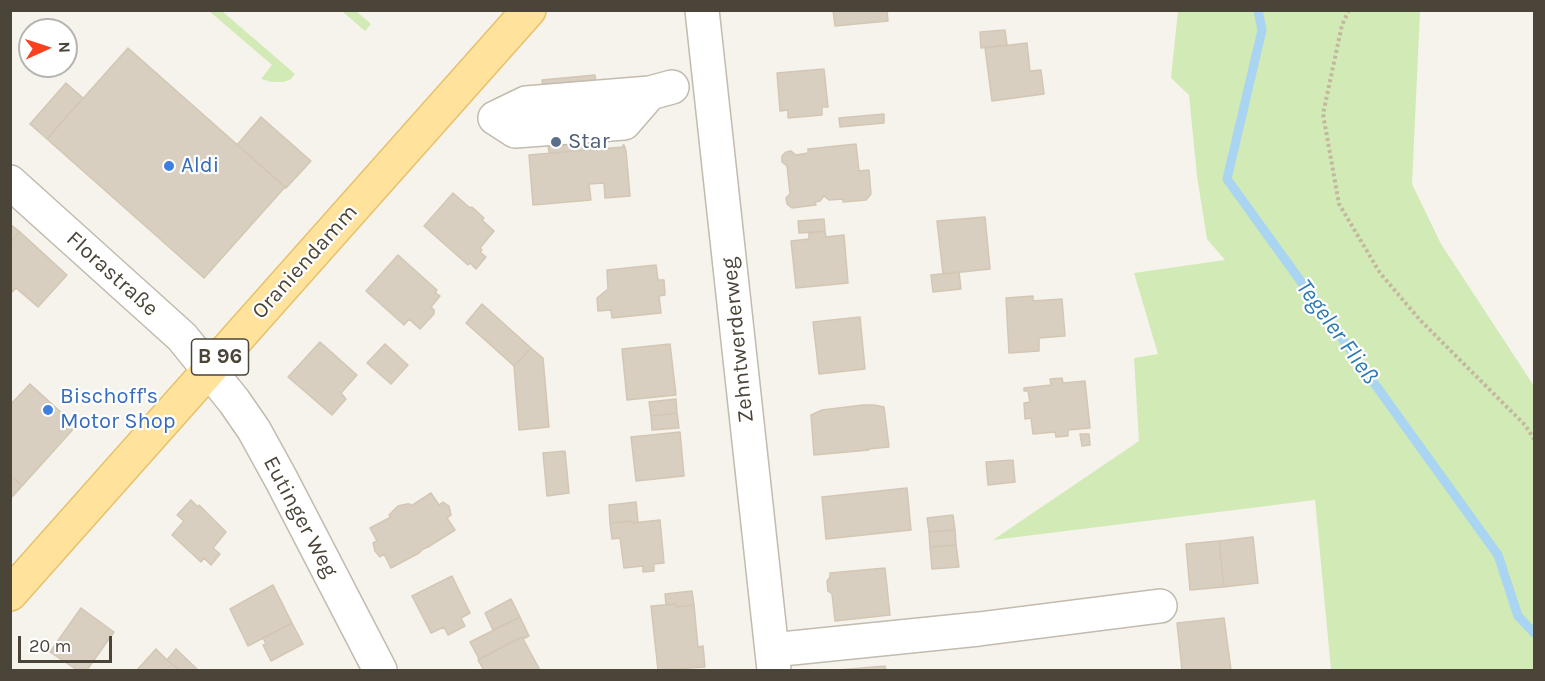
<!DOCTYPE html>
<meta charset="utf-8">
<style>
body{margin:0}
#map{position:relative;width:1545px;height:681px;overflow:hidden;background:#f6f3ec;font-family:Karla,sans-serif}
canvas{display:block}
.frame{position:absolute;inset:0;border:12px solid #4b4439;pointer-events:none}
.north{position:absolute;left:18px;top:18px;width:60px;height:60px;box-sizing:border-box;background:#fff;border:2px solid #b7b4b0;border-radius:50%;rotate:87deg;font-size:16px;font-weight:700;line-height:24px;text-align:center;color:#4b4439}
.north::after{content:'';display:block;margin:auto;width:21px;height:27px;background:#fc3f1d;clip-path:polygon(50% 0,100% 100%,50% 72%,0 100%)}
.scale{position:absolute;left:18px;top:636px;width:94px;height:27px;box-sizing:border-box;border:3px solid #4b4439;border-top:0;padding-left:8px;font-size:18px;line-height:21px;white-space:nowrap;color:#4b4439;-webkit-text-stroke:4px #fff;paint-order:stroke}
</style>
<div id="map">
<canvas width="1545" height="681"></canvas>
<div class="frame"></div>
<div class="north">N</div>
<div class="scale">20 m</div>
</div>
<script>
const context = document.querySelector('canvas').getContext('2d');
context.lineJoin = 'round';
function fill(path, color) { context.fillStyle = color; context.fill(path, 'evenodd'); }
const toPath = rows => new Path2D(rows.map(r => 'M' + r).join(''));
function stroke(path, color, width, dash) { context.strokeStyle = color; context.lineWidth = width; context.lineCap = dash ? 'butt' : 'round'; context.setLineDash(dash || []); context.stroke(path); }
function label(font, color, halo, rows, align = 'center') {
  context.font = font + ' Karla,sans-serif'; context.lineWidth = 4.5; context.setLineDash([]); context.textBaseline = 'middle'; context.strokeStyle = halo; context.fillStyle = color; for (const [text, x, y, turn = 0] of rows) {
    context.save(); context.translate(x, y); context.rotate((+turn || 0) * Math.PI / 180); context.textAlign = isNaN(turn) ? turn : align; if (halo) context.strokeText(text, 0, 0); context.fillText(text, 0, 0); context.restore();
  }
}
fill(toPath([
 [209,11,222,11,295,74,290,80,283,82,272,82,261,79,272,65],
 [342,11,356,11,371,24,365,31],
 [1178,11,1420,11,1412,184,1441,244,1534,386,1534,670,1331,670,1315,500,993,540,1139,441,1134,358,1158,354,1134,273,1225,260,1207,239,1197,176,1189,95,1171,78]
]), '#d2eab5');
stroke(toPath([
 [1258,10,1262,30,1227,179,1498,555,1518,616,1534,633]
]), '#a9d4f2', 9);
const building = toPath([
 [833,10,887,10,888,21,835,26,833,10],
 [1005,30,1007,45,981,48,980,32,1005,30],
 [1027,43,1030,71,1041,70,1044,94,992,101,985,48,1027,43],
 [128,48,285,187,204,278,47,139,128,48],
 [824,69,828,107,822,107,822,115,788,118,788,110,780,111,777,73,824,69],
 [595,75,602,149,549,153,542,80,595,75],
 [66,83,83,98,47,139,30,124,66,83],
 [884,114,884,123,840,127,839,118,884,114],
 [261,117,311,161,286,188,237,145,261,117],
 [856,144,859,171,869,170,871,194,866,200,843,202,843,199,829,200,824,196,820,201,815,202,816,205,792,208,787,204,786,198,790,194,787,166,782,162,782,156,786,152,791,151,796,155,808,153,808,149,856,144],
 [623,145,624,145,626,151,630,196,605,198,604,183,589,184,591,200,533,205,529,155,623,147,623,145],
 [453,193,470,208,472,207,484,218,482,220,494,231,480,248,482,250,480,252,486,257,476,269,470,263,468,265,424,226,453,193],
 [985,217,990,269,943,274,937,221,985,217],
 [824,219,825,231,799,233,798,221,824,219],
 [10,224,20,232,10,242,10,224],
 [825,231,826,237,844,235,848,283,796,288,791,241,809,239,809,233,825,231],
 [20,232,67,275,38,307,16,288,10,294,10,242,20,232],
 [398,255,437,290,435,293,440,296,431,307,434,310,434,314,420,329,409,319,404,325,366,291,398,255],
 [656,265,658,280,664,280,665,295,659,296,661,313,612,318,611,310,598,311,597,298,608,289,607,270,656,265],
 [959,272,961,289,933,292,931,275,959,272],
 [1033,296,1033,301,1062,299,1065,336,1039,338,1039,351,1009,353,1006,298,1033,296],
 [482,304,531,348,514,366,466,323,482,304],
 [860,317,865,369,819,374,813,322,860,317],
 [320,342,357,375,341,393,346,399,332,415,288,377,320,342],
 [385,344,408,365,391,384,367,363,385,344],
 [670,344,676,395,627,400,622,349,670,344],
 [531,348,543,358,549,427,519,430,514,366,531,348],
 [1062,378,1063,383,1085,381,1090,428,1068,430,1068,436,1056,437,1055,432,1033,434,1031,418,1025,419,1024,403,1030,402,1028,391,1024,391,1024,388,1051,385,1050,379,1062,378],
 [30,384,76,426,22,486,10,475,10,405,30,384],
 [676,399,677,413,651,416,649,402,676,399],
 [863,405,874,405,884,407,889,447,868,449,869,450,814,455,811,415,822,410,863,405],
 [677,413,679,428,652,430,651,416,677,413],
 [680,432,684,476,636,481,631,437,680,432],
 [1080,434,1089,434,1090,445,1082,446,1080,434],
 [565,451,569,493,547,496,543,453,565,451],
 [1013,460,1015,482,988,485,986,462,1013,460],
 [10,475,22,486,10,499,10,475],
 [907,488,911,530,826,539,822,497,907,488],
 [431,493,439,505,443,502,449,506,451,515,447,518,455,530,428,547,423,549,419,553,391,568,384,554,380,557,375,551,373,543,377,541,370,528,391,517,389,515,398,506,407,504,410,504,411,506,431,493],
 [191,500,198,507,199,505,226,532,213,548,220,554,211,565,204,558,201,562,172,535,184,521,177,515,191,500],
 [636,502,638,522,632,523,631,521,610,523,609,505,636,502],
 [953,515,955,530,929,532,927,518,953,515],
 [660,520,664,563,654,564,654,571,643,572,643,566,624,568,620,538,612,539,610,523,631,521,632,523,660,520],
 [955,530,956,545,930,547,929,532,955,530],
 [1253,537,1258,583,1224,587,1219,541,1253,537],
 [1219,541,1224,587,1190,590,1186,544,1219,541],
 [956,545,959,567,932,569,930,547,956,545],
 [885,568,890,615,835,621,832,594,828,591,827,581,830,577,830,573,885,568],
 [452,576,470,613,461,618,465,626,448,635,444,627,431,633,412,596,452,576],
 [273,585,292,623,248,646,230,609,273,585],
 [692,591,694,605,676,607,676,604,666,605,665,594,692,591],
 [511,599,520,617,493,630,485,613,511,599],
 [676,604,676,607,694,605,698,647,703,646,705,667,658,670,651,606,676,604],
 [81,608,114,632,87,670,77,670,50,652,81,608],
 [520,617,529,636,523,639,522,637,479,659,470,642,520,617],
 [1224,618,1231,670,1182,670,1177,623,1224,618],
 [292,623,303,644,271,661,263,645,266,644,263,638,292,623],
 [522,637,540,670,484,670,478,660,522,637],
 [156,649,167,660,179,670,137,670,156,649],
 [176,649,198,670,179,670,167,660,176,649],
 [885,666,886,670,838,670,885,666]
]);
fill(building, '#d8cfc1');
stroke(building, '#d3c7b4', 1.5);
const minor = toPath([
 [702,10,774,670],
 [495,118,515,131,624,123,650,93,672,87],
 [495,118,526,103,650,93],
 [10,182,182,337,234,401,254,430,281,479,380,670],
 [772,650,979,629,1160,606]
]);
const major = toPath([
 [10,594,529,10]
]);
stroke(minor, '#c2bbae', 36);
stroke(major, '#e6c16a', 36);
stroke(toPath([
 [1349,10,1342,25,1323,114,1339,204,1380,273,1420,320,1525,425,1534,439]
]), '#c4b79f', 4, [3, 3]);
stroke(minor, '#fff', 33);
stroke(major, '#ffe39c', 33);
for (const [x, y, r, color] of [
 [556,142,6,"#5c6f8a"],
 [169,166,6,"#3f7fe0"],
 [48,410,6,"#3f7fe0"]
]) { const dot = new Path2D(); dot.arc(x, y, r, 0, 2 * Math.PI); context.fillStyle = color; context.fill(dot); stroke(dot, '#fff', 2); }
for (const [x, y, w] of [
 [220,357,57]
]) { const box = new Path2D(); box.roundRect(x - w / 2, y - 18, w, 36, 4.5); context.fillStyle = '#fff'; context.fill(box); stroke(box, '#4b4439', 1.5); }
label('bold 21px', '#4b4439', null, [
 ["B 96",220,357]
]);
label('22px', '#4e5e75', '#fff', [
 ["Star",568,142]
], 'left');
label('22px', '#366cbe', '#fff', [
 ["Aldi",181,166],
 ["Bischoff's",60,397],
 ["Motor Shop",60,422]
], 'left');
label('22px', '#4b4439', '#fff', [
 ["Oraniendamm",305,262,-48],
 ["Florastraße",112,274,42],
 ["Zehntwerderweg",738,340,-96],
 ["Eutinger Weg",300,517,62]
]);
label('italic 24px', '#2e7ab2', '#fff', [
 ["Tegeler Fließ",1337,332,54]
]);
</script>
